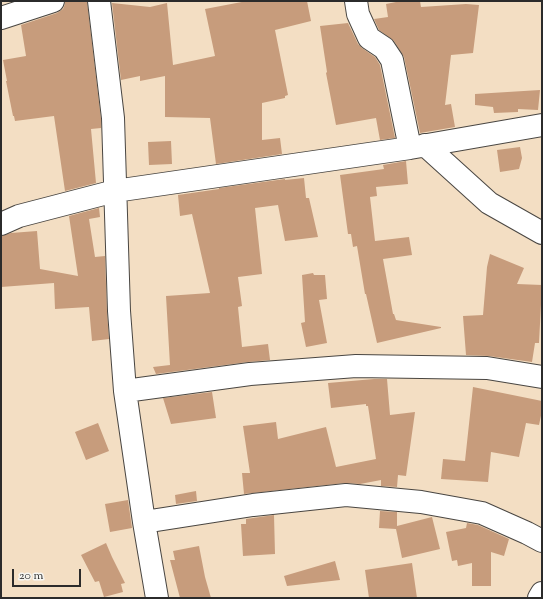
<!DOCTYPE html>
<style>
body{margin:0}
#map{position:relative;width:543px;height:599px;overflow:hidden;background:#f3dec3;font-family:"Sorts Mill Goudy",serif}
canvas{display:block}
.frame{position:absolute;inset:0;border:2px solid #2b2b2b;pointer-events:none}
.scale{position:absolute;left:12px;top:569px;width:69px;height:18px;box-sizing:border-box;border:2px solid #2b2b2b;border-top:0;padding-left:5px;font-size:12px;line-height:14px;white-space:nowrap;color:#2b2b2b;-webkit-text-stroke:3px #f6f6f2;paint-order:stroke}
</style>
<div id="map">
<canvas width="543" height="599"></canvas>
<div class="frame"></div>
<div class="scale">20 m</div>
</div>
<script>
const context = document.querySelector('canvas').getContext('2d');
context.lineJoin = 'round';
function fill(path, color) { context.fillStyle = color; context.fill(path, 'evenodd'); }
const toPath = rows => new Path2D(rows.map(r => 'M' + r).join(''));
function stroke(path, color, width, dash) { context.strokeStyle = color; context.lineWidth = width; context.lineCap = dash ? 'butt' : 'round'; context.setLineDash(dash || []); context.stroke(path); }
fill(toPath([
 [65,1,87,1,101,119,101,128,91,129,96,183,65,191,54,116,15,121,14,116,13,116,6,81,7,81,3,60,26,56,21,25,57,13,63,9,65,4],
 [247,1,307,1,311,21,275,30,288,95,285,96,285,98,262,103,262,140,280,138,282,154,216,164,210,118,165,117,165,76,140,81,140,76,121,80,112,3,150,7,167,3,173,65,215,56,205,9],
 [401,1,420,1,421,7,466,4,479,5,473,53,451,55,445,105,451,104,455,127,420,133,404,57,394,41,379,30,374,19,388,17,386,4],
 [348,23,358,44,362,48,375,57,380,65,395,138,380,140,376,118,336,125,326,73,327,72,320,26],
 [540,90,538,110,518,109,518,112,494,113,493,107,475,105,475,94],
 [171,141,172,164,149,165,148,142],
 [520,147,522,158,519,169,500,172,497,150],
 [406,161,408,184,376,187,377,196,370,197,375,241,409,237,412,255,383,259,393,314,394,314,396,320,441,327,441,328,377,343,366,294,365,294,357,246,353,247,351,234,348,234,340,175,384,169,383,165],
 [304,178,306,198,309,198,318,237,285,241,278,205,255,208,262,274,238,277,242,306,238,307,242,347,268,344,270,360,248,362,156,374,153,367,170,365,166,296,210,293,192,214,180,216,178,195,219,189,219,188,285,179,285,180],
 [99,208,100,217,89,219,95,257,105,256,107,312,109,339,92,341,89,307,55,309,54,283,1,287,1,236,11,233,37,231,40,269,78,276,69,216],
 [490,254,524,268,517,284,542,285,539,343,535,343,532,362,489,356,466,355,463,316,483,315,487,267],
 [313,273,314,275,325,275,327,299,319,300,327,343,306,347,301,323,305,322,302,275],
 [374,379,387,379,390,415,415,412,406,476,398,475,397,487,381,486,381,480,360,484,345,483,244,494,242,473,250,473,243,426,276,422,278,439,326,427,336,467,376,459,368,406,366,406,366,404,331,408,328,383],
 [473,387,542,401,542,411,539,425,526,423,519,457,491,452,488,482,441,479,443,459,465,461],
 [212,392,216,418,171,424,163,398],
 [98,423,109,451,86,460,75,432],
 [196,491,197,501,176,504,175,495],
 [128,500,132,528,110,532,105,504],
 [380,511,397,512,397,526,432,517,440,549,402,558,396,529,379,528],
 [274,515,275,554,243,556,241,524,246,524,246,519],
 [467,523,478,525,509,539,504,556,491,552,491,586,472,586,472,563,458,566,457,560,452,561,446,532,466,528],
 [106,543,112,557,125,583,121,584,123,592,104,597,99,581,95,582,81,555],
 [199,546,205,577,211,598,180,598,170,560,175,560,173,551],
 [335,561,340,580,287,586,284,576],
 [412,563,417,598,369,598,365,570]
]), '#c79c7c');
const minor = toPath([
 [99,1,113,118,119,311,125,391,144,522,157,598],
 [356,1,358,14,369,38,384,48,392,60,410,148],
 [1,18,53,1],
 [425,145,489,203,542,233],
 [1,224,19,216,115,191,410,148,542,125],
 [125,391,250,374,356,366,487,368,542,377],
 [144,522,253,505,346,495,421,502,482,513,527,533,542,541],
 [539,598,542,593]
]);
stroke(minor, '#494642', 24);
stroke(minor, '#fff', 22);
</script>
